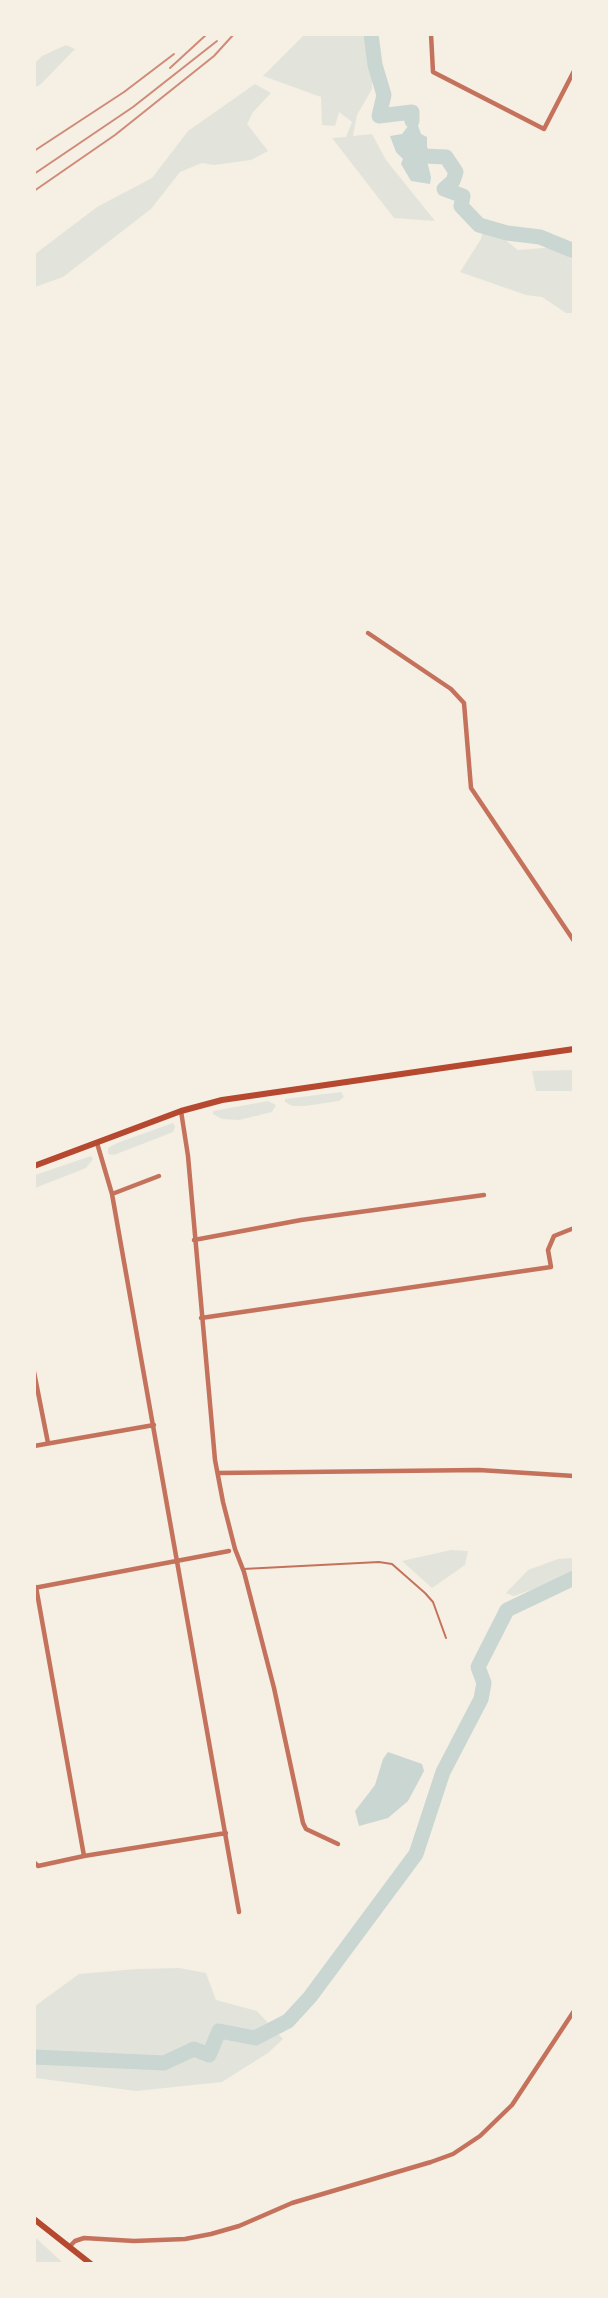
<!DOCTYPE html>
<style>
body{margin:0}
#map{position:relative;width:608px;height:2298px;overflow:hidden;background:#f6efe4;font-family:"DM Sans",sans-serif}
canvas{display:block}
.frame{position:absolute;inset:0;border:36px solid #f6efe4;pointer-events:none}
</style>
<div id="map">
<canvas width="608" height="2298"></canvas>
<div class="frame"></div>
</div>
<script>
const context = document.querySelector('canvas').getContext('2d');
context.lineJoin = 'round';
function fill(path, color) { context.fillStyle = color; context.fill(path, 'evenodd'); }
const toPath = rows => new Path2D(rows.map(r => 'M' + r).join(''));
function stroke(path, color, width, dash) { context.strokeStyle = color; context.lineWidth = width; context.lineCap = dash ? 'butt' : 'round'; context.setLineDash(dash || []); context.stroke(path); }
fill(toPath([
 [305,34,370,35,372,55,372,89,357,115,353,136,372,134,386,160,435,221,394,218,332,138,346,137,352,122,339,112,335,126,322,125,321,97,263,76],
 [66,45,75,49,40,85,35,87,35,63,42,56],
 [255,84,271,93,253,112,247,124,268,151,251,160,214,165,202,163,180,172,151,209,63,277,35,287,35,254,97,207,152,178,188,131],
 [483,231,503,238,518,250,555,247,573,260,573,313,566,313,542,297,526,295,460,272,481,239],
 [573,1070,573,1091,536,1091,532,1071],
 [341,1092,344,1097,339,1101,305,1106,292,1106,285,1102,285,1099],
 [268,1101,276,1105,272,1112,239,1120,222,1119,213,1114,213,1111],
 [173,1123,175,1127,173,1132,114,1155,108,1154,108,1148,117,1143],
 [91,1156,93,1159,86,1168,35,1188,35,1175],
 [451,1550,468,1551,465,1565,432,1588,402,1561],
 [573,1558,573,1575,514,1596,506,1593,528,1570,558,1559],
 [179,1968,206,1973,216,2000,257,2011,283,2039,268,2053,222,2082,136,2091,35,2078,35,2006,79,1974,137,1969],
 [35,2237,63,2263,35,2263]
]), '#e2e4dc');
fill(toPath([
 [412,106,419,109,418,118,416,120,421,134,427,137,427,147,431,154,427,161,431,177,430,184,411,181,401,164,403,159,396,152,390,136,402,134,409,125,410,119,401,115,405,109],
 [388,1752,422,1764,424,1771,408,1801,388,1818,359,1826,355,1811,375,1785,383,1759]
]), '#c9d6d2');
stroke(toPath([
 [371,34,375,65,384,95,379,116,412,112,412,121],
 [412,151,424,156,446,157,456,172,453,181,444,189,463,196,461,206,479,225,507,233,540,237,574,251],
 [34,2057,164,2063,194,2049,209,2055,219,2031,255,2038,288,2021,310,1997,416,1854,443,1772,481,1699,484,1683,478,1667,507,1610,574,1578]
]), '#c9d6d2', 15);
stroke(toPath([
 [243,1569,379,1562,392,1564,425,1593,433,1602,446,1638]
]), '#c5725c', 2);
stroke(toPath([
 [431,34,433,72,544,129,574,71],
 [368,633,451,689,464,703,471,788,574,941],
 [181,1111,188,1156,215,1460,223,1502,235,1549,244,1572,274,1688,303,1823,306,1829,338,1844],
 [97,1143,112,1194,239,1912],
 [112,1194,159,1176],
 [194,1240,301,1220,484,1195],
 [201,1318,551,1267,548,1250,554,1236,574,1228],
 [34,1372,48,1443],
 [34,1446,154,1425],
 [218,1473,479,1470,574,1476],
 [36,1587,84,1856],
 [34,1588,229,1551],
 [34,1862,38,1866,84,1856,226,1833],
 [69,2247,75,2241,84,2238,134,2241,185,2239,211,2234,239,2226,292,2203,431,2162,453,2154,480,2136,512,2105,574,2011]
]), '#c5725c', 4.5);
stroke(toPath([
 [34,1166,181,1111,222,1100,574,1049],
 [34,2219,91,2264]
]), '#b5482f', 6);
stroke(toPath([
 [170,68,207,34],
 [34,151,124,92,174,54],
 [34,174,133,107,217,41],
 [34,191,115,135,214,56,234,34]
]), '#cf8b77', 2);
</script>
